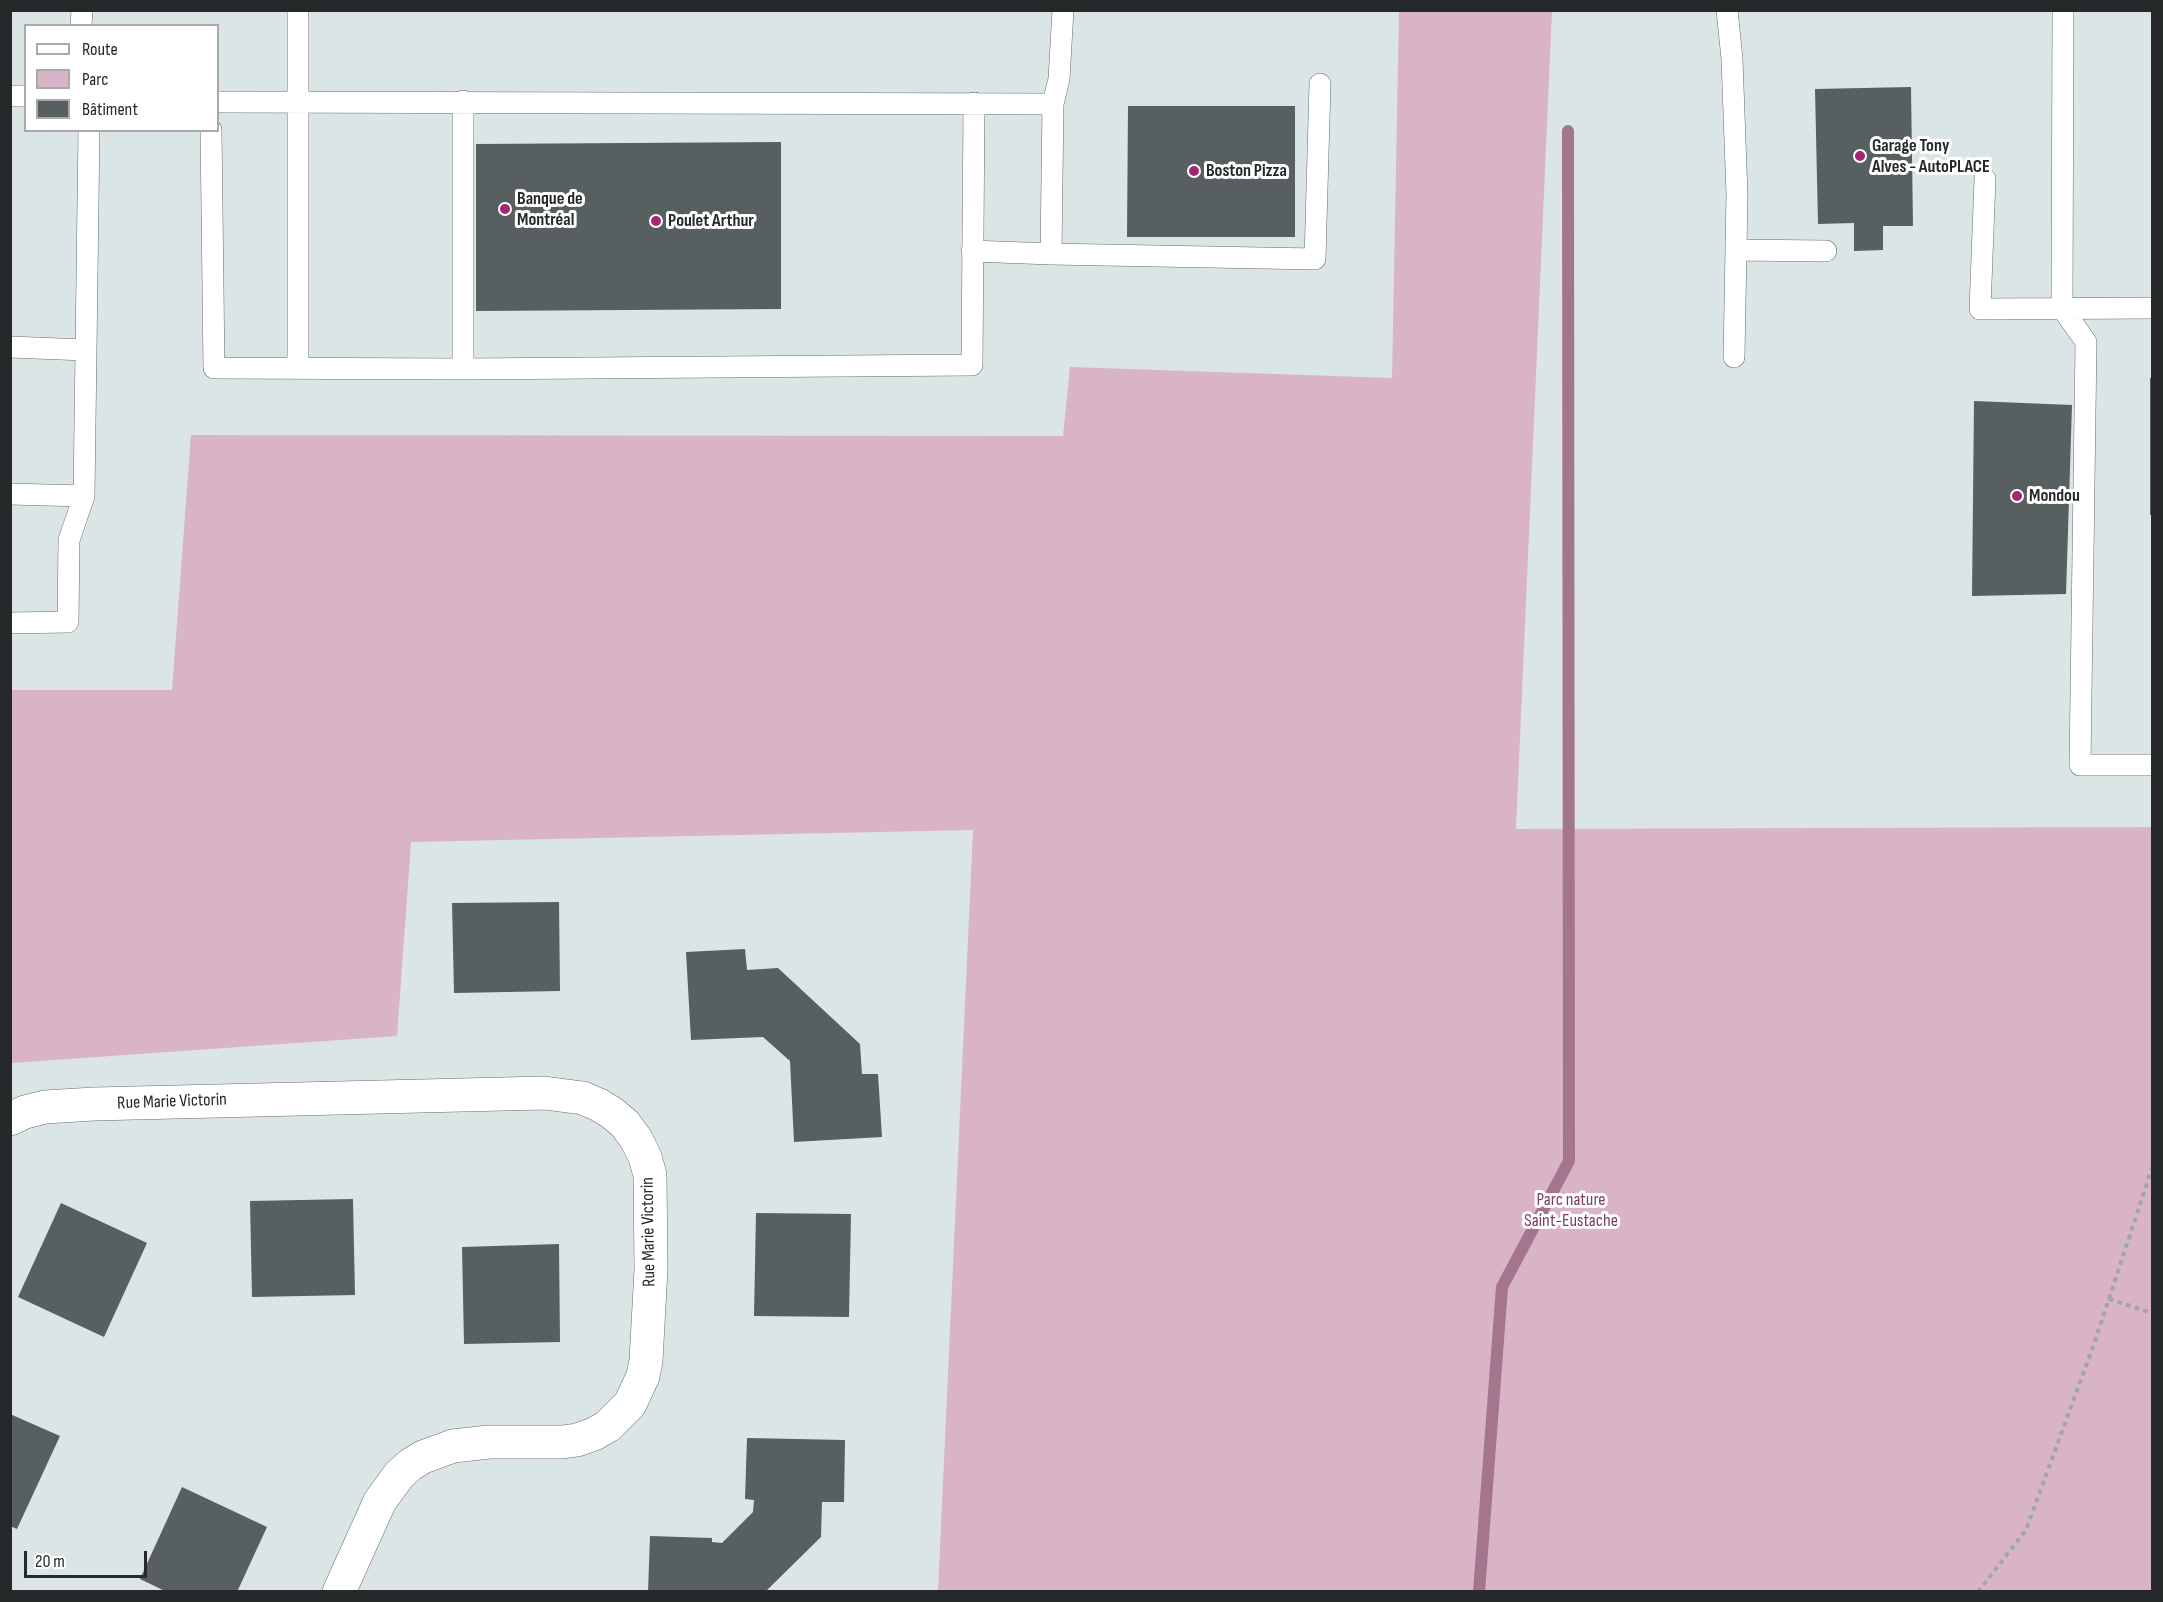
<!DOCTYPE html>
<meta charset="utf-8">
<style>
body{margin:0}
#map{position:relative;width:2163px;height:1602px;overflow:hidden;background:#dce5e6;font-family:"Sofia Sans Condensed",sans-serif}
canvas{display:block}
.frame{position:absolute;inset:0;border:12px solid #252929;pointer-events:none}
.legend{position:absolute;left:24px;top:24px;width:195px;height:108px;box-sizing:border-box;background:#fff;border:2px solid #a8a9a9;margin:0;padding:8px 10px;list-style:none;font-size:18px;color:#252929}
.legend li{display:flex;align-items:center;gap:12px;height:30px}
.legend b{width:30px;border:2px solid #a8a9a9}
.scale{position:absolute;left:24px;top:1551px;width:123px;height:27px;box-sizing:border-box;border:3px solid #252929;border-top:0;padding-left:8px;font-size:18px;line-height:21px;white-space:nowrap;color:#252929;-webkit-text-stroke:4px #fff;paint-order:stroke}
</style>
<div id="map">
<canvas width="2163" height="1602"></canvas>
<div class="frame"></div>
<ul class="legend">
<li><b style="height:8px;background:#fff"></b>Route</li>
<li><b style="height:16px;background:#d8b4c6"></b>Parc</li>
<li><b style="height:16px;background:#575f60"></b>Bâtiment</li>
</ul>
<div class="scale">20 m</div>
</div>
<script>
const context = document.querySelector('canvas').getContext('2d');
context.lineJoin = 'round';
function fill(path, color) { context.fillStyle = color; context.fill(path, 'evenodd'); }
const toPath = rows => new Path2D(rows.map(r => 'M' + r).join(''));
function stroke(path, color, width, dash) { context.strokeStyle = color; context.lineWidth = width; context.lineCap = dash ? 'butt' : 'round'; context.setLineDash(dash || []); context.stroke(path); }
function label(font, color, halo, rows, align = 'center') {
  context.font = font + ' "Sofia Sans Condensed",sans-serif'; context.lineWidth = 6; context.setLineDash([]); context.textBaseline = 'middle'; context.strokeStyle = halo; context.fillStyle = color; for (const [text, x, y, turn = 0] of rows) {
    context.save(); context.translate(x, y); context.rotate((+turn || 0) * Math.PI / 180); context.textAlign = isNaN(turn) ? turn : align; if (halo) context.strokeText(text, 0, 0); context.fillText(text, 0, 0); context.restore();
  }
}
fill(toPath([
 [1399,11,1552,11,1516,829,2152,827,2152,1591,938,1591,973,830,411,842,397,1036,11,1063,11,690,172,690,191,435,1063,436,1070,367,1392,378]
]), '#d8b4c6');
stroke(toPath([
 [1479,1592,1502,1287,1569,1161,1568,131]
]), '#a3768d', 12);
fill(toPath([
 [1911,87,1913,226,1883,226,1883,250,1854,251,1854,223,1818,224,1815,89],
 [1128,106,1295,106,1295,237,1127,237],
 [781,142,781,309,476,311,476,144],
 [2150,378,2152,378,2152,515,2150,515],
 [1974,401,2072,405,2066,594,1972,596],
 [559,902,560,991,454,993,452,903],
 [745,949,747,970,778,968,860,1044,862,1074,878,1074,882,1137,794,1142,790,1061,763,1037,691,1040,686,952],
 [353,1199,355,1295,252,1297,250,1201],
 [61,1203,147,1243,104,1337,18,1297],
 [756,1213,851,1214,849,1317,754,1316],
 [559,1244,560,1342,464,1344,462,1247],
 [10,1414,60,1436,17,1529,10,1526],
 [747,1438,845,1440,844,1502,822,1502,821,1537,765,1592,648,1592,650,1536,712,1538,712,1542,722,1543,753,1512,754,1500,745,1499],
 [182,1487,267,1527,237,1592,167,1592,140,1579]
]), '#575f60');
const service = toPath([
 [298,10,298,368],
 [1727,10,1732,59,1737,195,1734,357],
 [2063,10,2062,308,2086,342,2080,765,2152,765],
 [81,26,82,10],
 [10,96,26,96],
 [218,102,1053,104,1051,254,1315,259,1320,84],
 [1053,104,1059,79,1063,10],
 [211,130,214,368,463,369,972,365,974,103],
 [1985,179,1980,309,2152,308],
 [1736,250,1826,251],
 [972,251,1051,254],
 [10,347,86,350],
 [463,369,463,101],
 [10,494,84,496,89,130],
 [10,623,68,622,69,540,84,496]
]);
const minor = toPath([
 [10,1119,25,1112,45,1107,94,1104,544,1093,583,1098,599,1105,612,1113,625,1124,636,1139,645,1157,650,1175,651,1269,646,1361,643,1376,630,1404,608,1426,594,1434,577,1440,562,1442,489,1442,453,1446,423,1457,410,1465,399,1475,380,1501,339,1592]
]);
stroke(service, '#646c6d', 22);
stroke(minor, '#646c6d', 34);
stroke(toPath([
 [2109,1299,2152,1313],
 [1978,1592,2026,1530,2094,1344,2152,1168]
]), '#9ea6a6', 4, [4.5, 4.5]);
stroke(service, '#fff', 21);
stroke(minor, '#fff', 33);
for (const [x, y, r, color] of [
 [1860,156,6,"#a52575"],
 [1194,171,6,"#a52575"],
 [505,209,6,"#a52575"],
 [656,221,6,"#a52575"],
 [2017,496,6,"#a52575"]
]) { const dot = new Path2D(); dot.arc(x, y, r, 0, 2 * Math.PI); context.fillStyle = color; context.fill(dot); stroke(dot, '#fff', 2); }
label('bold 18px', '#252929', '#fff', [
 ["Garage Tony",1872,146],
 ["Alves - AutoPLACE",1872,167],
 ["Boston Pizza",1206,171],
 ["Banque de",517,199],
 ["Montréal",517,220],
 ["Poulet Arthur",668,221],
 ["Mondou",2029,496]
], 'left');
label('18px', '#252929', '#fff', [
 ["Rue Marie Victorin",172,1102,-2],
 ["Rue Marie Victorin",649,1232,-91]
]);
label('18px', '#7b3e5f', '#fff', [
 ["Parc nature",1571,1200],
 ["Saint-Eustache",1571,1221]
]);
</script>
